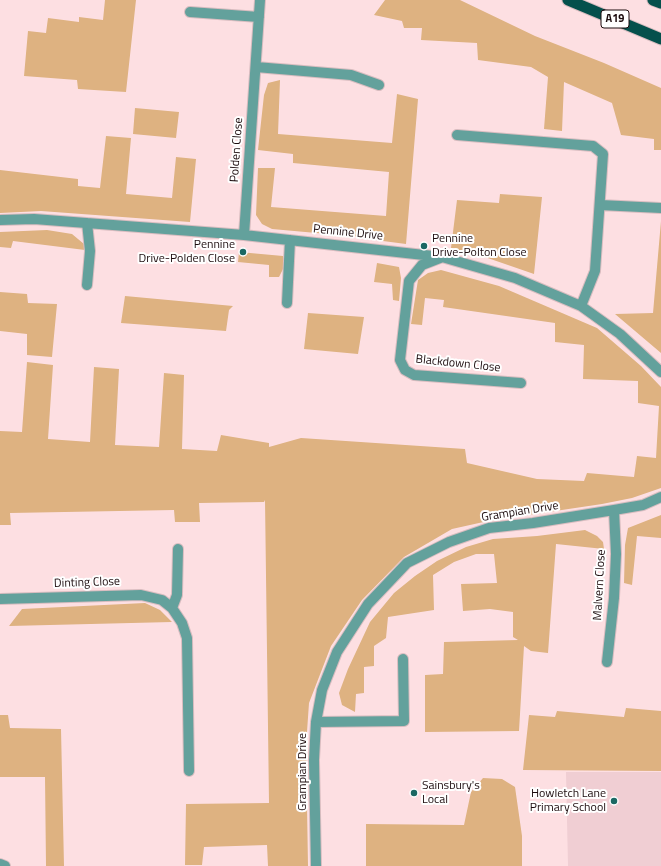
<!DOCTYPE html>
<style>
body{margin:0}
canvas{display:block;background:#fddfe2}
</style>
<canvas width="661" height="866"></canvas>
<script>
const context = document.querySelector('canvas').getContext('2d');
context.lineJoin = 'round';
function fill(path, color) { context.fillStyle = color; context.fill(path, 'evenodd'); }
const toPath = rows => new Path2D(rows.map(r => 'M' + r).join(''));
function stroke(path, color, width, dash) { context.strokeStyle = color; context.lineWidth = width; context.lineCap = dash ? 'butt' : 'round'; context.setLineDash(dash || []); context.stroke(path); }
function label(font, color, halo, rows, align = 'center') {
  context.font = font + ' "Titillium Web",sans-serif'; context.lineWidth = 4; context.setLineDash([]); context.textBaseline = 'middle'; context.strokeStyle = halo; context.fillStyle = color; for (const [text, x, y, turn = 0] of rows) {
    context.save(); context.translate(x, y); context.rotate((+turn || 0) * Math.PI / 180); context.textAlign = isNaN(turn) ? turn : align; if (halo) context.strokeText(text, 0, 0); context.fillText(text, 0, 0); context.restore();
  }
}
fill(toPath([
 [566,772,661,772,661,866,568,866]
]), '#f0ced3');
fill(toPath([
 [105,0,136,0,126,92,78,89,77,80,24,76,28,31,46,33,48,18,79,22,79,17,103,20],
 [385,0,460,0,535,36,604,63,661,88,661,150,654,150,654,139,621,135,612,103,564,82,562,131,544,129,548,77,531,67,478,60,477,43,421,40,422,28,404,28,402,21,374,15],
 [280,80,278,134,392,143,397,94,418,99,406,244,383,241,383,239,272,229,262,224,256,215,258,168,275,168,271,207,386,216,389,172,293,163,293,154,258,150,264,95,268,83],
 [135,108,179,112,176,138,133,134],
 [106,136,131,138,126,194,172,198,176,157,196,159,190,222,41,211,0,213,0,170,78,179,78,186,100,188],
 [500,194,542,197,534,274,479,255,451,248,457,200,499,203],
 [661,221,661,353,615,314,653,313],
 [47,230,72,234,84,244,85,250,13,241,11,248,0,247,0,232],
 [239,252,283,256,285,265,279,277,269,277,269,265,238,262],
 [377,263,399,267,401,278,399,301,393,300,392,284,374,282],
 [441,270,499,286,597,328,641,366,661,387,661,488,632,498,602,504,488,521,452,529,404,557,362,600,331,646,309,703,306,746,308,866,268,866,267,845,204,847,202,865,185,865,186,804,269,803,265,500,264,502,199,503,200,522,175,522,174,510,10,513,11,525,0,525,0,431,22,432,27,362,53,365,48,439,90,442,94,367,119,369,115,445,159,447,164,373,184,375,182,449,217,451,221,435,269,443,269,447,301,438,465,449,467,463,537,479,584,481,587,473,634,477,637,456,656,458,659,406,638,403,638,381,583,379,584,345,555,342,555,323,443,307,444,300,425,298,422,325,411,324,418,280,428,273],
 [0,292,27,294,28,303,57,304,52,357,27,355,27,334,0,331],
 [125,296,233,306,229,310,226,331,121,323],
 [308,313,364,317,358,354,304,349],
 [661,515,661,538,637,536,632,585,624,583,625,545,628,528],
 [585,530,597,536,603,542,604,549,556,544,548,653,531,651,524,646,519,731,425,732,425,675,443,674,444,642,518,640,513,637,513,612,490,609,463,611,461,584,497,583,494,554,476,554,454,562,433,575,434,610,388,617,386,638,374,646,374,666,364,667,364,693,356,694,355,712,342,705,339,693,348,669,370,622,394,593,415,576,437,561,466,547,493,539,537,536],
 [145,603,160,610,172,622,9,626,22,609],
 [626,708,661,711,661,771,523,770,529,715,555,717,557,711,624,717],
 [0,715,8,715,10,728,61,729,64,866,46,866,45,777,0,777],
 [483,778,502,779,515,787,522,836,522,866,366,866,366,824,464,825,471,792]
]), '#deb281');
const minor = toPath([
 [190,12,259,17],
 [256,67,351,75,379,85],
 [457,135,593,146,603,154,595,271,581,306],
 [600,205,661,208],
 [0,220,34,219,244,235,442,257,515,278,581,306,620,334,661,372],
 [87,223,90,251,87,285],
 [244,235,260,0],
 [440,258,422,265,409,281,400,360,405,370,414,375,521,383],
 [287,303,290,240],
 [0,599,141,595,162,600,172,608,177,595,178,549],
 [172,608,182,623,187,638,189,771],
 [607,662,614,598,616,554,614,510],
 [316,722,404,721,403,659],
 [0,864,5,866],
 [316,866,314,760,316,722,322,690,337,652,368,604,407,563,449,542,489,528,533,523,614,510,643,505,661,497]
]);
const trunk = toPath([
 [568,0,661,39],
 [653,0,661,3]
]);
stroke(minor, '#d9bdc0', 12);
stroke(trunk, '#d9bdc0', 13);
stroke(minor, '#63a19c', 10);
stroke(trunk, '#05504c', 11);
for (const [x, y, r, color] of [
 [424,246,4,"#1b6863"],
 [243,252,4,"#1b6863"],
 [414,793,4,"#1b6863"],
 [614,801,4,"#1b6863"]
]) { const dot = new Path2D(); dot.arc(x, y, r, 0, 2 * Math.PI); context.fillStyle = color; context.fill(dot); stroke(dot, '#fff', 1.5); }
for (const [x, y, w] of [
 [615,19,28]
]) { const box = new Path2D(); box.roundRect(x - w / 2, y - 9, w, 18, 3); context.fillStyle = '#fff'; context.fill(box); stroke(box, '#1c0c0e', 1); }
label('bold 11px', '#1c0c0e', null, [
 ["A19",615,19]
]);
label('12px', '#1c0c0e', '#fff', [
 ["Polden Close",237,150,-86],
 ["Pennine Drive",348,233,6],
 ["Blackdown Close",458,364,6],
 ["Grampian Drive",520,512,-9],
 ["Dinting Close",87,583,-2],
 ["Malvern Close",600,585,-87],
 ["Grampian Drive",303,772,-90]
]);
label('12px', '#1c0c0e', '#fff', [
 ["Pennine",432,239],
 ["Drive-Polton Close",432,253],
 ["Pennine",235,245,"right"],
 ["Drive-Polden Close",235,259,"right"],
 ["Sainsbury's",422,786],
 ["Local",422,800],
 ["Howletch Lane",606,794,"right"],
 ["Primary School",606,808,"right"]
], 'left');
</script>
